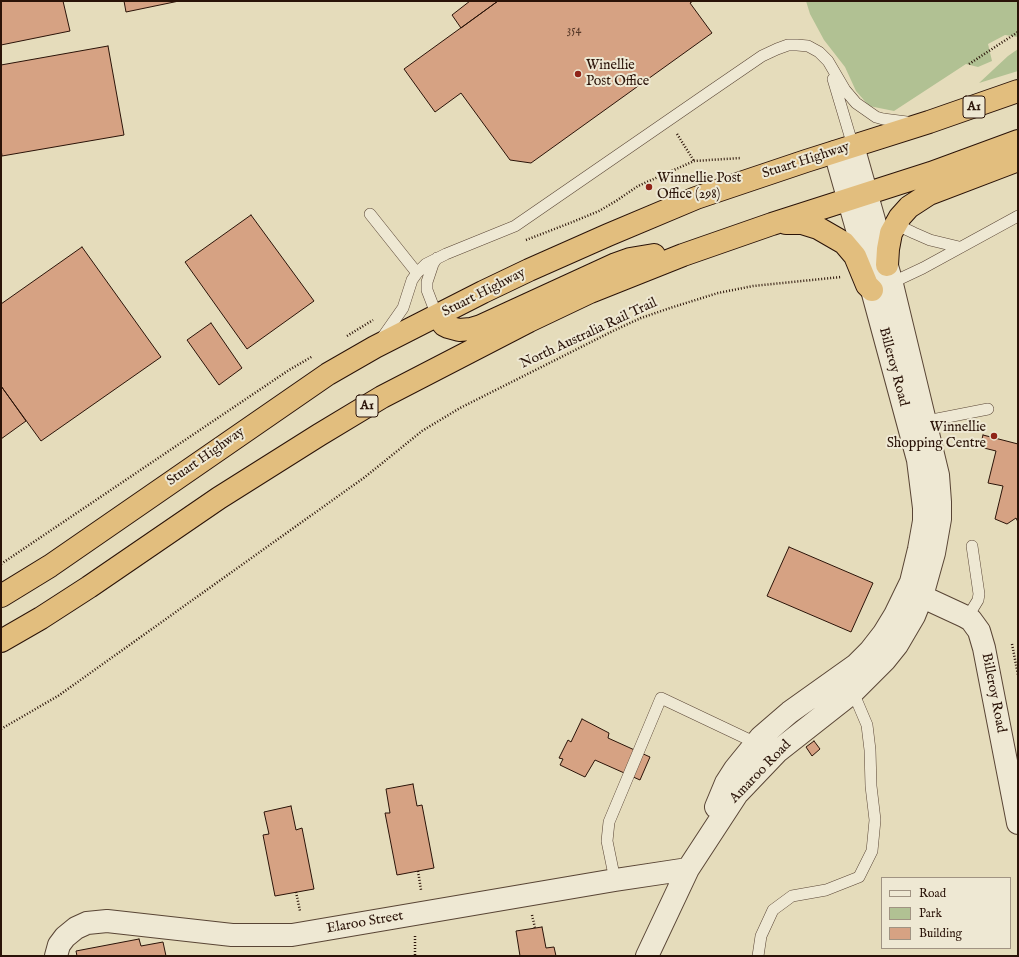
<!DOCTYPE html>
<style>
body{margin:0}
#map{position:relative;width:1019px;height:957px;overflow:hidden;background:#e5dcbb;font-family:"IM FELL English",serif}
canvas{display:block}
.frame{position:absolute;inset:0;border:2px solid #2a1308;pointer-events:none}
.legend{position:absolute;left:881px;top:877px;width:130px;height:72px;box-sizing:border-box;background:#eee8d3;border:1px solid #a09382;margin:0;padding:5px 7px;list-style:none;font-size:12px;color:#2a1308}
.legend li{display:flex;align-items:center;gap:8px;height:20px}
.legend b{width:20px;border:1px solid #a09382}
</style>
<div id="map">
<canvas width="1019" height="957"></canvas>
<div class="frame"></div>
<ul class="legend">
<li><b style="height:5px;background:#eee8d3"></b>Road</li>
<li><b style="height:11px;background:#b1c193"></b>Park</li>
<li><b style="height:11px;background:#d6a283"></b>Building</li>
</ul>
</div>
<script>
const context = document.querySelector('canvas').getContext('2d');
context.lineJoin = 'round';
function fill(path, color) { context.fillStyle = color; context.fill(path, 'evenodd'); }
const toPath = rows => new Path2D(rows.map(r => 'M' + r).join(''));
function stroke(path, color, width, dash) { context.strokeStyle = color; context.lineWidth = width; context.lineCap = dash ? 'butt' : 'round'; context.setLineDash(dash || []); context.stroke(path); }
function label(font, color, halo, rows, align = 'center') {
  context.font = font + ' "IM FELL English",serif'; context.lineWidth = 4; context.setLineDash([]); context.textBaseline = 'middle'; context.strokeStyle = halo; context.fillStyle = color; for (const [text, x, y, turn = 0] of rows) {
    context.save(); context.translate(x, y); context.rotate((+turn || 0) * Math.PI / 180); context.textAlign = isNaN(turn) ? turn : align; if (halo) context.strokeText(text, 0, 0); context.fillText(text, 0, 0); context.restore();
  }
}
fill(toPath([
 [806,1,1018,1,1018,37,1005,35,988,44,992,61,978,67,966,64,894,111,869,106,856,91,845,67,824,40,810,14],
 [1018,49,1018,71,979,83,1008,56]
]), '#b1c193');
const building = toPath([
 [1,1,63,1,70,31,1,45,1,1],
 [124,1,179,1,126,12,124,1],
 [470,1,498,1,461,28,452,15,470,1],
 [498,1,693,1,690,3,712,33,531,163,510,160,461,93,435,112,404,69,498,1],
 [108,46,124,135,2,156,1,149,1,65,108,46],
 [251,215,314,301,247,349,185,262,251,215],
 [82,247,161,357,41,441,1,386,1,304,82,247],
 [211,323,242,368,219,385,187,340,211,323],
 [1,386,26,421,1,439,1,386],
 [983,435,1018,444,1018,522,1016,518,1007,524,995,519,1003,486,988,483,996,451,980,447,983,435],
 [789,547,873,583,851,632,767,596,789,547],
 [582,719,609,733,608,738,650,757,640,780,595,760,585,777,560,765,563,759,559,758,568,740,571,742,582,719],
 [814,741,820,749,812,756,806,747,814,741],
 [413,784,417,806,422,805,434,868,397,875,385,813,390,813,386,789,413,784],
 [291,806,296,830,302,828,314,889,275,896,263,835,269,834,264,812,291,806],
 [542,927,546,948,554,947,556,956,520,956,516,931,542,927],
 [139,939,141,946,163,942,166,956,77,956,76,951,139,939]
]);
fill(building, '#d6a283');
stroke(building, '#2a1308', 1);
const lane = toPath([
 [833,79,853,146],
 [370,214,417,273],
 [895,224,914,233,930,240,959,247],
 [437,258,433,264,427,282,427,290,437,316],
 [889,284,923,268,1018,216],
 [382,338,403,308,412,280,417,273,426,264,446,254,515,226,708,93,762,56,777,49,788,45,797,45,808,46,819,52,828,61,845,90,856,103,876,117,883,119,907,122],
 [922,423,932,420,988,409],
 [967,618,978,600,979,594,972,546],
 [615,880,607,841,609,822,661,698,756,743],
 [758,956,761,936,773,910,792,896,826,890,859,877,872,851,875,820,871,786,870,750,867,725,853,692]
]);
const street = toPath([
 [910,591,964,616,971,620,979,631,984,648,1018,823],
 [716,807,726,783,735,769,761,737,790,712,856,665,870,651,884,633,895,615,911,582,919,549,924,521,924,508,918,460,872,290,871,280,869,271,835,152],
 [56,956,59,945,65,937,76,928,87,923,107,921,232,935,292,935,615,880,688,869],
 [647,956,688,869,737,794,778,751,853,692,885,660,897,645,914,616,922,596,934,553,940,519,940,502,938,475,891,280,853,146]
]);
const highway = toPath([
 [786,223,802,223,818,228,844,243,855,256,867,285,872,290],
 [887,265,888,249,891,233,900,217,909,207,929,194,1018,160],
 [437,316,444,325,448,327,459,330,471,329,481,326,616,264,630,259,654,255],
 [1,596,50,566,328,374,375,347,483,292,529,270,608,235,696,198,806,161,929,122,1018,91],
 [1,641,41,618,89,587,219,498,319,435,382,397,529,321,590,292,683,255,772,224,931,173,1018,141]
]);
stroke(lane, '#594535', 12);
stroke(street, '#594535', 24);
stroke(highway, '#2a1308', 24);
stroke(toPath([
 [969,64,1018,32],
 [677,134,694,161],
 [526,240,570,223,599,211,616,201,638,186,694,161,741,158],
 [347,336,373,320],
 [1,564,289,370,313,356],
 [1012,644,1018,675],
 [1,729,58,696,365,477,422,431,460,408,613,331,641,318,670,308,718,293,753,286,841,277],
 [418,871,421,890],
 [296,892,300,911],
 [532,915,535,928],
 [415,936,415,956]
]), '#2a1308', 2.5, [1, 2]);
stroke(lane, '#eee8d3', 11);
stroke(street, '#eee8d3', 22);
stroke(highway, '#e2be7e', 22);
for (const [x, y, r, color] of [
 [578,74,4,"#8f2418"],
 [649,187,4,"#8f2418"],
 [994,436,4,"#8f2418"]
]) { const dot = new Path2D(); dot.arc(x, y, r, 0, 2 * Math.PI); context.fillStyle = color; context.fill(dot); stroke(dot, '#eee8d3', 1.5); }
label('12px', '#553727', null, [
 ["354",574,31]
]);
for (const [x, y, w] of [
 [974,107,22],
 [367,406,22]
]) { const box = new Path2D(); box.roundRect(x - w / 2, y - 11, w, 22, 3); context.fillStyle = '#eee8d3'; context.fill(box); stroke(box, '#2a1308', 1); }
label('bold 13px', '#2a1308', null, [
 ["A1",974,107],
 ["A1",367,406]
]);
label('14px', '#2a1308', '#eee8d3', [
 ["Winellie",586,66],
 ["Post Office",586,82],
 ["Winnellie Post",657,179],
 ["Office (298)",657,195],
 ["Winnellie",986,428,"right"],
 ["Shopping Centre",986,444,"right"]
], 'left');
label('14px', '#2a1308', '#eee8d3', [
 ["Stuart Highway",806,161,-18],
 ["Stuart Highway",484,293,-27],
 ["North Australia Rail Trail",589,334,-25],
 ["Billeroy Road",893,367,75],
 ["Stuart Highway",206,457,-35],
 ["Billeroy Road",993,693,79],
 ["Amaroo Road",761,772,-46],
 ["Elaroo Street",365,923,-10]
]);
</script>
